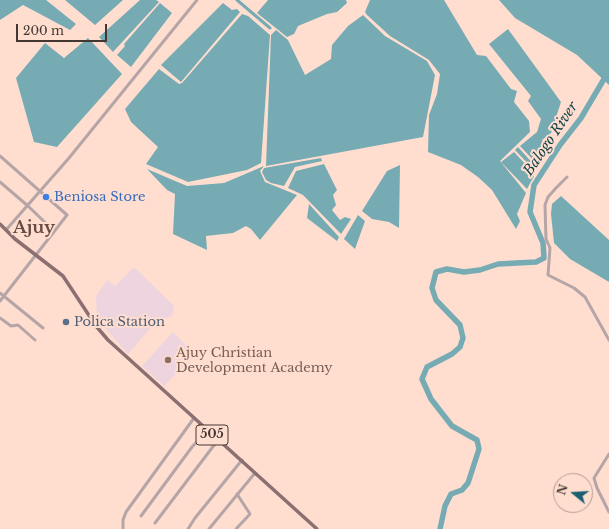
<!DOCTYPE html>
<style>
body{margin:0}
#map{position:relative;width:609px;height:529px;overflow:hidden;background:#ffded0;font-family:"Libre Baskerville",serif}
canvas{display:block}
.north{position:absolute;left:553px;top:473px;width:40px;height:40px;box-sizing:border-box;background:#ffded0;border:1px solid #b49b90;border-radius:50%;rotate:288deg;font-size:11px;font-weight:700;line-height:16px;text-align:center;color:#443731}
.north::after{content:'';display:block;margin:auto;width:14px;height:18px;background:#1a6071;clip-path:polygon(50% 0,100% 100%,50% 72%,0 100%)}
.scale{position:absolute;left:16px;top:24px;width:91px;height:18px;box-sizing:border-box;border:2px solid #443731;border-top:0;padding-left:5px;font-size:12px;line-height:14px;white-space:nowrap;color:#443731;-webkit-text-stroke:3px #ffded0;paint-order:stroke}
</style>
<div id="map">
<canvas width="609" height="529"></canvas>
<div class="north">N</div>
<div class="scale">200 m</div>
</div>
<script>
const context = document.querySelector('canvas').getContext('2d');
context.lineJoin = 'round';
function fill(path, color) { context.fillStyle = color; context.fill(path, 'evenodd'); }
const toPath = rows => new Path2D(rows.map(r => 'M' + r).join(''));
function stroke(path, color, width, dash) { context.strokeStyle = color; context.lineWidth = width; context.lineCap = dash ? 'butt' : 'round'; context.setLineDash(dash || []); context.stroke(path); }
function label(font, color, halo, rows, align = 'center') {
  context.font = font + ' "Libre Baskerville",serif'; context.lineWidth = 4; context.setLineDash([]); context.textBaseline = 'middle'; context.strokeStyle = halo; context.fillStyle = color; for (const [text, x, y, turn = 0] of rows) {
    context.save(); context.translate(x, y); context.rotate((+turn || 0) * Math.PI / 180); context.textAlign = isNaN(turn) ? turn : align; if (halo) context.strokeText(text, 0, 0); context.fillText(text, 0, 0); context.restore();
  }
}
fill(toPath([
 [134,267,174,306,172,316,156,322,128,354,106,329,97,316,96,296,107,280,115,286],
 [173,332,195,355,164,386,142,366]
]), '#edd4df');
fill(toPath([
 [0,0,46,0,76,24,70,30,23,5,0,20],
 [65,0,123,0,95,25],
 [140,0,156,0,159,2,113,52,99,37],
 [268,0,346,0,347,3,337,12,327,14,298,26,294,34,287,37,257,13],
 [370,0,444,0,477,55,486,56,511,89,517,91,514,102,529,121,530,132,500,161,526,193,517,214,520,221,516,229,492,190,478,177,461,165,428,152,429,115,437,94,440,74,429,60,390,36,367,15,365,12],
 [499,0,609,0,609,85,577,55,515,18],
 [160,3,172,13,131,67,117,55,125,46,124,44],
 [223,3,232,10,237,9,240,12,181,82,161,65],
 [242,14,248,16,270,35,261,163,247,170,188,182,146,164,158,147,131,122,125,109,159,69,179,84,182,83],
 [363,15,385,36,427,61,435,75,423,137,266,166,271,35,276,30,288,40,305,75,331,59,332,45,348,26],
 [508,29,561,102,551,133,542,140,544,147,536,163,520,146,537,132,541,119,528,101,531,96,489,44],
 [88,38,122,74,57,147,34,142,16,78,45,43,64,58],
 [518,147,536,167,533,169,515,150],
 [514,152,529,168,527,171,530,174,532,173,534,176,527,189,501,162],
 [321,158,322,161,295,167,284,186,271,183,266,180,262,172,264,168],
 [324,164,337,190,333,195,336,205,332,210,340,220,345,217,351,219,341,234,303,195,288,188,296,171],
 [400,165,399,228,389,222,372,219,362,211,387,171],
 [264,166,260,171,265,182,297,195,260,240,251,229,246,226,233,233,206,236,207,250,173,234,175,194,167,190,147,169,187,186,224,183],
 [561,196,609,240,609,282,570,259,554,243,551,214,552,204],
 [309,204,339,237,337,241,307,218],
 [358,215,365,221,355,249,344,239]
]), '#76abb4');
stroke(toPath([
 [237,0,270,28]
]), '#76abb4', 3);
stroke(toPath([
 [440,529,445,506,451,494,462,490,468,483,479,449,477,440,452,426,431,399,422,379,427,367,452,354,460,347,463,338,460,325,436,300,432,288,436,272,447,269,464,272,480,270,498,264,536,262,544,258,543,243,530,212,534,185,560,145,581,118,604,79]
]), '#76abb4', 5.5);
stroke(toPath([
 [0,156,67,215,0,301],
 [567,177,556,188,548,197,545,205,546,239,550,248,548,275,574,288,585,297,609,340],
 [0,182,28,206,54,231],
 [6,230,69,158,197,0],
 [0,293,43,328],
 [0,318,11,326,18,325,35,340],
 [609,454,594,478,597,488,609,512],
 [141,516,192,447,207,431],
 [155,523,218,440],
 [123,529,123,520,126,512,194,418],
 [188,529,195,518,242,460],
 [209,529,255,473],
 [236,529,250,514,237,494]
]), '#b5a5a6', 3);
stroke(toPath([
 [0,224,15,239,63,276,96,326,108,340,317,529]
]), '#8c7071', 3.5);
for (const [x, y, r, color] of [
 [46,197,4,"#3f7fe0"],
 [66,322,4,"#5c6f8a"],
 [168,360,4,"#8d6e63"]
]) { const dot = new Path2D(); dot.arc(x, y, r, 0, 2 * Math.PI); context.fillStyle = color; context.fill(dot); stroke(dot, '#ffded0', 1.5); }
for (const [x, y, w] of [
 [212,435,32]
]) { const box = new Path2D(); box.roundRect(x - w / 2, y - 10, w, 20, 3); context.fillStyle = '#ffded0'; context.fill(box); stroke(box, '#443731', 1); }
label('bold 12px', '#443731', null, [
 ["505",212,435]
]);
label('13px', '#366cbe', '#ffded0', [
 ["Beniosa Store",54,197]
], 'left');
label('13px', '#4e5e75', '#ffded0', [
 ["Polica Station",74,322]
], 'left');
label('13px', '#785e54', '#ffded0', [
 ["Ajuy Christian",176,353],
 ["Development Academy",176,368]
], 'left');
label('italic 14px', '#0d3f46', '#ffded0', [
 ["Balogo River",551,139,-56]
]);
label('bold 17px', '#674c41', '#ffded0', [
 ["Ajuy",34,228]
]);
</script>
